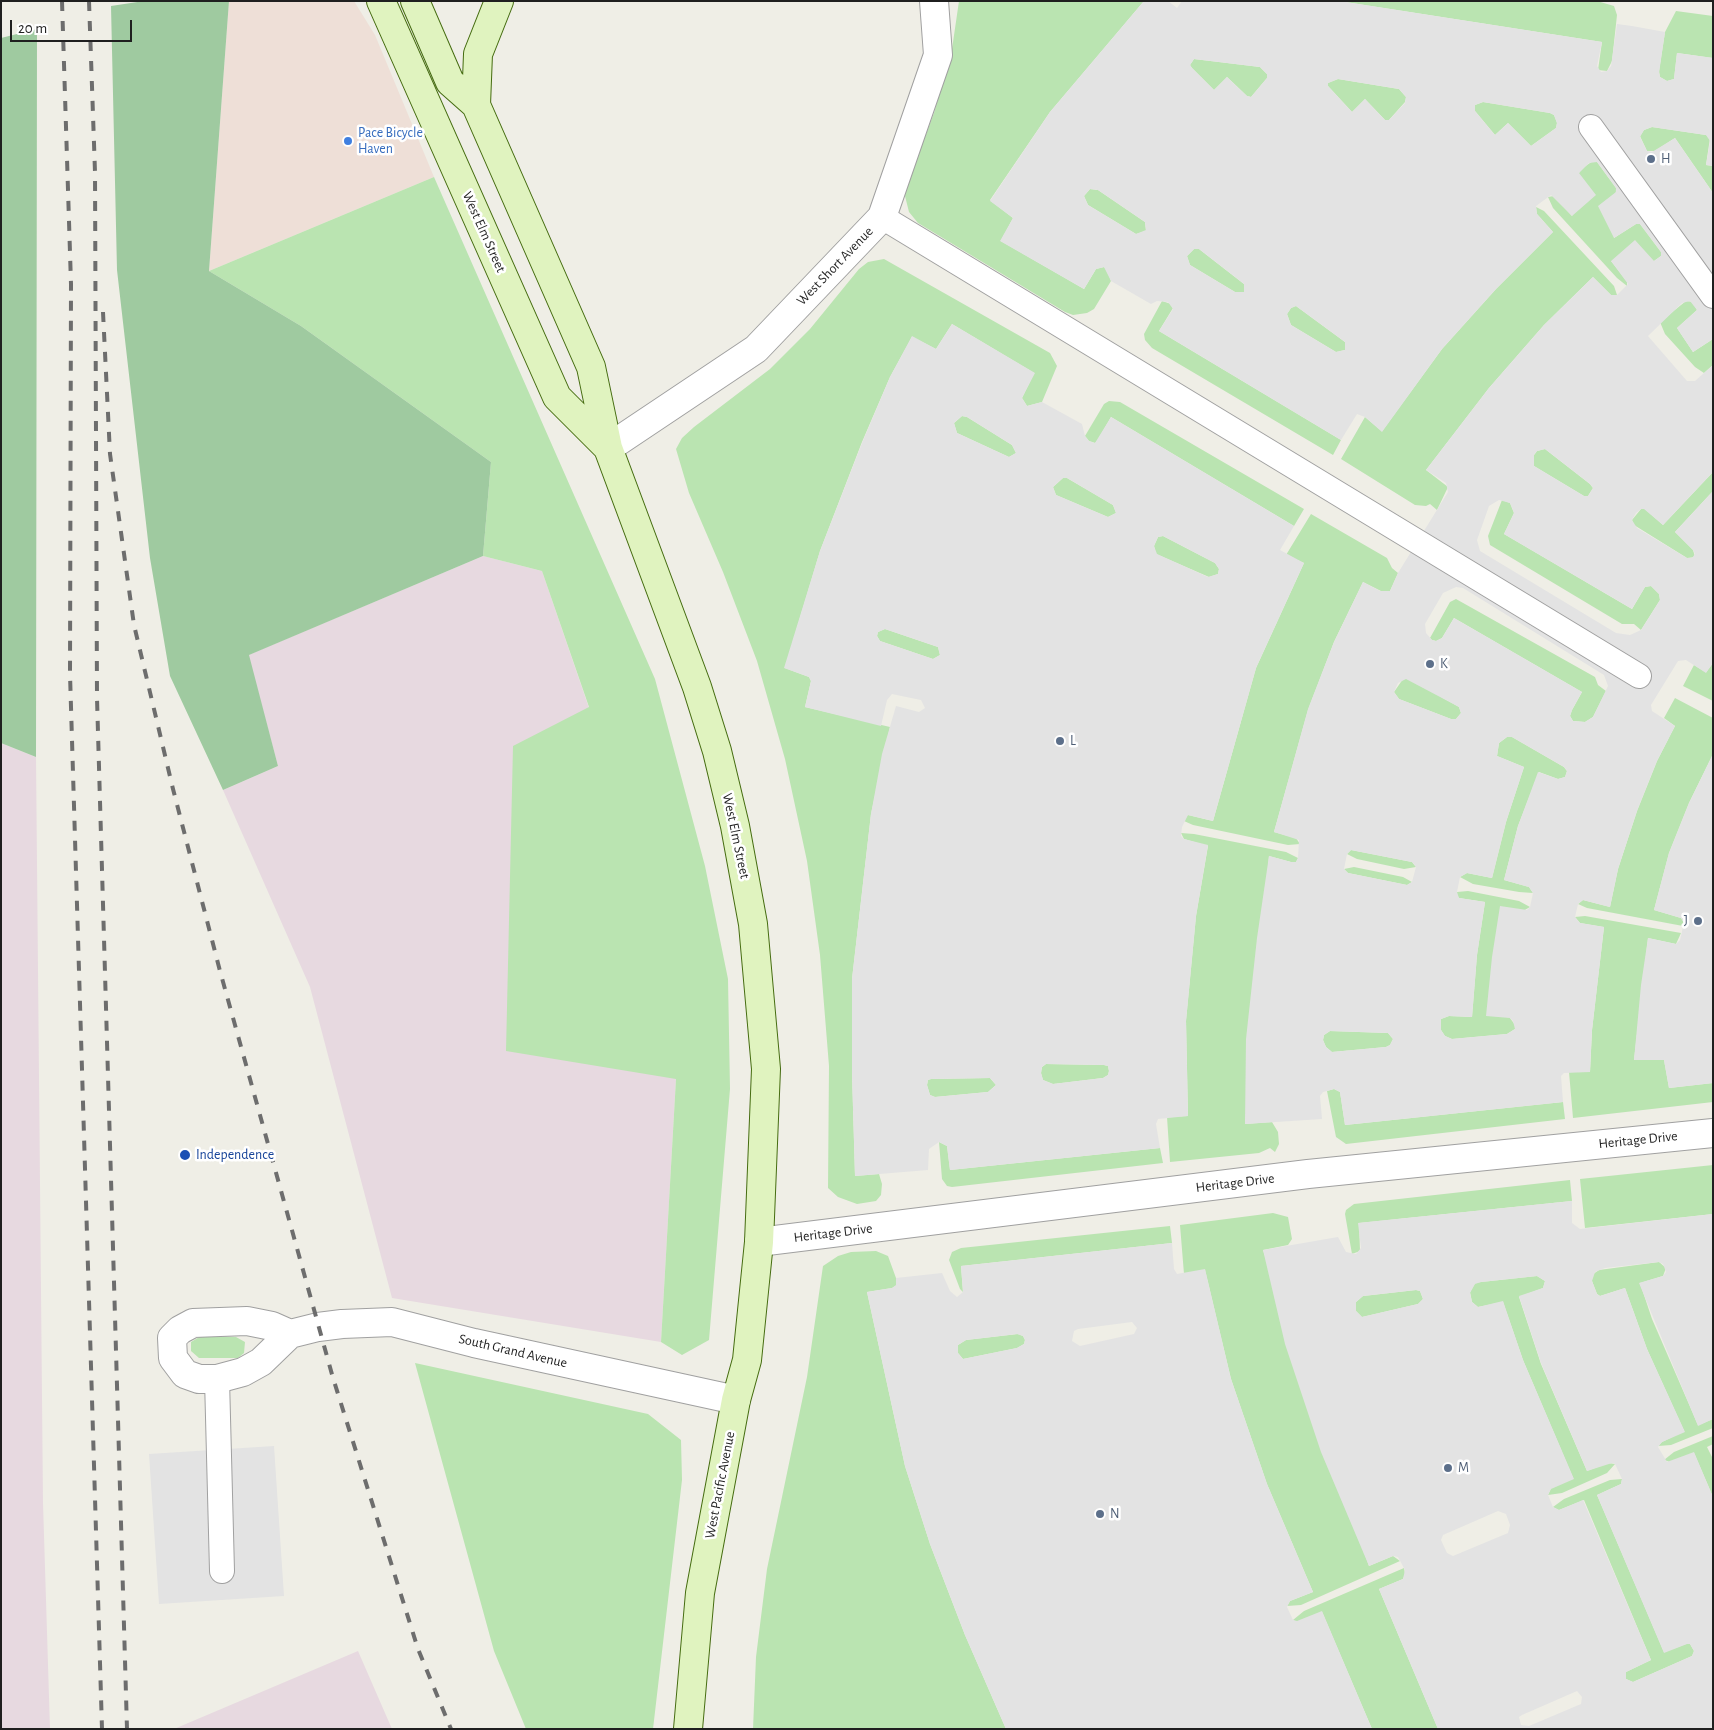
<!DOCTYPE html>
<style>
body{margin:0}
#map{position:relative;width:1714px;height:1730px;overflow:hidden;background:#efeee6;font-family:"Alegreya Sans",sans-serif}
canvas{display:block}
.frame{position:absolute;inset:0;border:2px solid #1f1f1f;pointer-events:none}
.scale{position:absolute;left:10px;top:20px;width:122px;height:22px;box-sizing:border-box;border:2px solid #1f1f1f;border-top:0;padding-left:6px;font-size:15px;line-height:18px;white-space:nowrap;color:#1f1f1f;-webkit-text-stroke:4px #fff;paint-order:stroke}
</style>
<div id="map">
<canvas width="1714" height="1730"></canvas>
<div class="frame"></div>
<div class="scale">20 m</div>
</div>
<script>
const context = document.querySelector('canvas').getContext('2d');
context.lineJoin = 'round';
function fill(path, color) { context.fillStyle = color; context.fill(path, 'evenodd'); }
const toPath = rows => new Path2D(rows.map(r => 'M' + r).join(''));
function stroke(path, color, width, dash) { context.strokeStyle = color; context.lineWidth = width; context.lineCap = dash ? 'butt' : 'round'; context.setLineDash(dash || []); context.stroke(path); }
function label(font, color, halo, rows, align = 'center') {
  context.font = font + ' "Alegreya Sans",sans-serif'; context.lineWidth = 5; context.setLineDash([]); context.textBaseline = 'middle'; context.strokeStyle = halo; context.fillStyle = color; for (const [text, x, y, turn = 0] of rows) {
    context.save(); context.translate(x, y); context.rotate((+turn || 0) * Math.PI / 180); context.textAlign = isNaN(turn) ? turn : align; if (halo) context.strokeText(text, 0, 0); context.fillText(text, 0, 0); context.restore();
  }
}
fill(toPath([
 [229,1,354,1,375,35,434,177,209,271]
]), '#eedfd7');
fill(toPath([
 [483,556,542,571,589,708,676,1079,661,1342,392,1298,310,987,223,790,278,766,248,655],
 [1,743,36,757,43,1503,50,1729,1,1729],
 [358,1651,392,1729,174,1729]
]), '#e7d9e0');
fill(toPath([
 [959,1,1144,1,1050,112,990,200,1013,218,1001,241,1084,289,1096,269,1104,267,1108,271,1111,281,1094,309,1087,313,1073,315,1065,312,918,223,909,212,904,192,934,113,952,49],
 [1339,1,1597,1,1614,6,1617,15,1612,61,1607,71,1598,70,1602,42],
 [1676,11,1713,16,1713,58,1677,53,1674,79,1667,81,1660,77,1659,71,1665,32],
 [1194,59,1260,67,1267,74,1267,78,1251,97,1247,96,1227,77,1214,90,1192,68,1190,65],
 [1338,79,1399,89,1406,97,1405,102,1389,120,1385,120,1365,99,1352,112,1328,86,1328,83],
 [1483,102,1550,113,1554,115,1557,123,1556,128,1531,146,1508,123,1495,135,1475,111,1475,105],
 [1652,127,1706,135,1710,138,1706,165,1713,166,1713,193,1675,138,1655,151,1647,151,1640,136,1644,130],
 [1593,161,1597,162,1616,188,1614,238,1636,224,1640,224,1661,252,1661,256,1654,261,1611,261,1627,281,1627,286,1617,278,1553,208,1548,197,1554,196,1572,216,1579,173,1581,169],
 [434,177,655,679,705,866,728,979,730,1089,709,1340,682,1355,661,1342,676,1079,506,1051,513,746,589,707,542,571,483,556,491,462,301,326,209,271],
 [1090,189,1098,190,1145,222,1146,231,1136,234,1088,205,1084,196],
 [1536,207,1544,211,1614,286,1617,295,1611,295,1593,277,1544,325,1489,388,1426,470,1448,487,1437,510,1430,504,1426,506,1415,505,1341,459,1365,417,1382,431,1442,349,1496,289,1553,232,1537,214],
 [1194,249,1199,249,1244,284,1244,292,1235,292,1190,265,1187,256],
 [884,259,1050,353,1057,366,1042,402,1027,406,1022,398,1034,373,952,324,936,349,912,337,890,377,862,442,820,551,785,668,809,677,811,681,805,707,890,727,871,814,852,979,852,1073,855,1176,879,1174,882,1184,881,1195,876,1201,857,1204,838,1197,828,1188,829,1066,820,955,807,861,785,759,757,661,723,572,689,493,676,449,682,438,694,427,770,369,810,329,859,269,868,262],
 [1162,301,1171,304,1173,308,1159,331,1341,440,1333,455,1152,348,1145,340,1144,334],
 [1686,301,1693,302,1697,310,1677,328,1693,352,1713,339,1713,365,1704,373,1695,367,1665,334,1660,322],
 [1296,306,1345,342,1345,350,1336,352,1291,325,1287,314,1291,308],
 [1109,401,1120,402,1304,509,1294,526,1111,417,1098,440,1095,443,1089,441,1085,436,1104,404],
 [962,416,967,417,1012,445,1016,453,1009,457,957,433,954,423],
 [1545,449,1590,484,1593,488,1588,496,1584,496,1534,466,1534,455,1537,451],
 [1713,472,1713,491,1675,532,1693,550,1695,557,1687,558,1634,525,1632,520,1641,509,1645,509,1663,525],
 [1063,478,1067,478,1113,505,1116,513,1108,517,1056,495,1053,487],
 [1502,500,1510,503,1514,513,1504,534,1632,609,1645,587,1651,586,1659,594,1660,600,1641,630,1634,624,1622,624,1490,545,1488,536],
 [1311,514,1387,558,1392,568,1398,573,1390,591,1385,593,1363,582,1334,642,1308,710,1274,832,1296,838,1300,844,1288,845,1193,825,1184,821,1185,817,1188,815,1213,821,1256,668,1304,563,1286,555],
 [1163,536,1215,563,1219,569,1218,574,1209,577,1156,554,1154,546,1158,537],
 [1456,599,1595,677,1598,685,1606,691,1593,717,1585,722,1573,721,1570,716,1572,710,1582,692,1454,618,1442,638,1436,641,1432,640,1430,638,1450,602],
 [885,629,938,647,940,655,933,659,880,641,877,636,878,632],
 [1713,663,1713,701,1683,686,1694,665,1706,672],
 [1403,679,1410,679,1459,707,1461,713,1456,719,1451,719,1399,699,1394,692],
 [1675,698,1713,718,1713,754,1689,803,1669,853,1654,910,1681,918,1684,923,1683,926,1587,908,1578,904,1583,900,1610,907,1618,869,1637,811,1657,761,1675,726,1664,718],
 [1507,737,1512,737,1564,767,1567,771,1565,777,1558,779,1539,772,1518,826,1504,880,1529,887,1533,893,1519,892,1473,884,1460,877,1467,873,1492,878,1506,822,1524,767,1497,756,1499,743],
 [1181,833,1194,834,1286,852,1298,858,1296,862,1291,862,1269,856,1245,1124,1272,1122,1278,1132,1279,1144,1275,1152,1270,1148,1259,1153,1170,1162,1167,1117,1188,1116,1186,1021,1196,916,1208,846,1184,839],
 [1351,850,1412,862,1416,867,1404,869,1357,859,1347,854],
 [1354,867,1403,877,1412,882,1407,885,1348,873,1344,869],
 [1468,891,1519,901,1530,907,1523,911,1510,1018,1515,1025,1515,1029,1507,1034,1452,1039,1445,1036,1441,1030,1441,1019,1449,1016,1472,1017,1477,955,1485,902,1459,898,1457,895,1457,892],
 [1585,916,1681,933,1676,944,1648,938,1634,1060,1664,1060,1669,1088,1713,1083,1713,1102,1573,1118,1569,1072,1590,1072,1592,1030,1604,927,1580,923,1575,917],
 [1330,1031,1388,1033,1393,1039,1390,1045,1386,1047,1332,1052,1326,1047,1323,1040,1324,1035],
 [1046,1064,1104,1065,1108,1066,1109,1071,1108,1075,1103,1078,1053,1084,1043,1080,1041,1073,1042,1067],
 [990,1078,996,1085,988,1092,935,1097,930,1095,927,1085,928,1080,931,1079],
 [1334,1089,1340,1092,1345,1125,1563,1102,1565,1119,1346,1144,1336,1137,1327,1091],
 [939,1142,947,1146,950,1170,1160,1148,1163,1163,952,1187,947,1186,942,1179],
 [1713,1165,1713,1214,1585,1228,1580,1179],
 [1570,1180,1572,1201,1359,1223,1360,1251,1352,1254,1345,1214,1346,1210,1354,1204],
 [1273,1213,1288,1217,1292,1239,1288,1245,1263,1250,1369,1566,1393,1556,1400,1561,1301,1605,1287,1606,1290,1601,1313,1592,1267,1484,1231,1379,1205,1270,1184,1274,1180,1225],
 [1170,1226,1172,1243,961,1266,963,1292,960,1289,949,1260,952,1252,961,1248],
 [876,1251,888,1256,896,1278,896,1286,892,1288,867,1292,905,1466,930,1544,965,1635,1006,1729,753,1729,756,1657,767,1569,807,1377,823,1266,838,1256,851,1252],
 [1659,1262,1666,1268,1663,1276,1640,1283,1652,1319,1698,1425,1713,1419,1713,1428,1671,1445,1658,1446,1662,1442,1684,1431,1647,1349,1625,1288,1600,1296,1597,1294,1592,1281,1592,1275,1599,1270],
 [1537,1276,1545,1281,1543,1288,1519,1297,1541,1364,1587,1471,1608,1463,1615,1464,1607,1473,1562,1493,1548,1495,1551,1488,1573,1478,1523,1360,1503,1302,1478,1307,1472,1302,1470,1292,1475,1283,1481,1282],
 [1416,1290,1420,1291,1423,1299,1418,1304,1362,1317,1356,1311,1356,1302,1363,1296],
 [1018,1334,1023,1336,1025,1340,1024,1344,1017,1348,963,1359,958,1353,958,1345,966,1340],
 [201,1336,236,1337,245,1342,244,1353,238,1358,199,1358,191,1351,191,1342],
 [415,1363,648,1414,681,1440,682,1480,653,1729,526,1729,494,1651],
 [1713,1436,1713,1444,1707,1447,1713,1459,1713,1497,1694,1453,1670,1462,1664,1460,1674,1452],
 [1622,1479,1621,1484,1597,1495,1664,1652,1686,1644,1690,1644,1694,1651,1692,1656,1633,1682,1626,1679,1626,1672,1651,1660,1584,1500,1559,1510,1553,1507,1564,1499,1610,1480],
 [1404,1568,1405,1574,1403,1579,1379,1589,1438,1729,1372,1729,1322,1612,1297,1622,1293,1620,1304,1611]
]), '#bae4b1');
fill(toPath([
 [144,1,229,1,209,271,301,326,491,462,483,556,249,655,278,766,223,790,170,676,150,558,117,270,111,6],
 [37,29,36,757,1,743,1,38]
]), '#9fcaa0');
fill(toPath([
 [1144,1,1168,1,1177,8,1182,1,1339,1,1602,42,1597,66,1601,72,1607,71,1611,66,1617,24,1632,26,1665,32,1659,73,1660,77,1667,81,1674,79,1677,53,1713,58,1713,166,1706,165,1710,141,1706,135,1652,127,1644,130,1640,137,1647,151,1652,152,1675,138,1713,193,1713,339,1693,352,1677,328,1697,310,1690,301,1682,303,1648,336,1687,381,1695,381,1713,365,1713,472,1663,525,1644,509,1641,509,1636,513,1632,520,1637,528,1687,558,1692,558,1695,554,1693,550,1675,532,1713,491,1713,663,1706,673,1686,660,1678,661,1651,705,1652,711,1675,726,1657,761,1637,811,1618,869,1610,907,1583,900,1578,904,1575,917,1580,923,1604,927,1592,1030,1590,1072,1564,1073,1561,1076,1563,1102,1345,1125,1340,1092,1334,1089,1323,1092,1320,1096,1322,1119,1245,1124,1246,1039,1257,938,1269,856,1291,862,1296,862,1298,858,1299,840,1274,832,1308,709,1334,642,1363,582,1380,591,1390,591,1398,573,1448,492,1446,483,1426,470,1489,388,1544,325,1593,277,1611,295,1617,295,1628,284,1611,261,1635,240,1654,261,1661,256,1661,252,1640,224,1636,224,1614,238,1598,206,1616,192,1616,188,1597,162,1589,163,1579,173,1596,195,1572,216,1551,195,1536,206,1537,214,1553,232,1496,289,1442,349,1382,432,1365,417,1357,414,1341,440,1159,331,1173,309,1168,302,1157,301,1151,304,1111,281,1104,267,1096,269,1084,289,1000,241,1013,218,990,201,1050,112],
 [1194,59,1260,67,1267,74,1267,78,1251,97,1247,96,1227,77,1214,90,1192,68,1190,65],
 [1338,79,1399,89,1406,97,1405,103,1389,120,1385,120,1365,99,1352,112,1328,86,1328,83],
 [1483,102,1550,113,1554,115,1557,123,1556,128,1531,146,1508,123,1495,135,1475,111,1475,105],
 [1090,189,1098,190,1145,222,1146,230,1136,234,1088,205,1084,196],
 [1194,249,1199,249,1244,284,1244,292,1235,292,1190,265,1187,256],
 [1296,306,1345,342,1345,350,1336,352,1291,325,1287,314,1291,308],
 [1545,449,1590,484,1593,488,1588,496,1584,496,1534,466,1534,455,1537,451],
 [1499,500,1510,503,1514,513,1504,534,1632,609,1645,587,1651,586,1659,594,1660,600,1641,630,1630,635,1616,633,1480,551,1477,540,1489,506],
 [1456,587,1463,588,1604,675,1608,686,1593,717,1585,722,1573,721,1570,716,1572,710,1582,692,1454,618,1442,638,1436,641,1432,640,1426,633,1425,624,1443,593],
 [1406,679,1459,707,1461,713,1456,719,1451,719,1399,699,1394,692,1398,683],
 [1507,737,1512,737,1564,767,1567,771,1565,777,1558,779,1538,772,1518,826,1504,880,1529,887,1533,893,1530,907,1527,910,1500,906,1492,957,1486,1016,1510,1018,1513,1021,1515,1029,1507,1034,1452,1039,1445,1036,1441,1030,1441,1019,1449,1016,1472,1017,1477,955,1485,902,1459,898,1457,892,1460,877,1467,873,1492,878,1506,822,1524,767,1497,756,1499,743],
 [1351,850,1412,862,1416,867,1412,882,1407,885,1348,873,1344,869,1347,854],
 [1330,1031,1388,1033,1393,1039,1390,1045,1386,1047,1332,1052,1326,1047,1323,1040,1324,1035],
 [952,324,1035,373,1022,398,1027,406,1042,402,1082,424,1085,436,1089,441,1095,443,1111,417,1294,526,1280,550,1304,563,1256,668,1213,821,1188,815,1182,827,1181,836,1184,839,1208,845,1196,916,1186,1021,1188,1116,1158,1119,1156,1124,1160,1148,950,1170,947,1146,939,1142,929,1149,928,1170,855,1176,852,1073,852,979,871,814,882,754,896,706,919,712,925,708,921,700,892,694,887,700,881,726,805,707,811,681,809,677,784,668,820,551,862,443,890,377,912,336,936,349],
 [962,416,967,417,1012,445,1016,453,1009,457,957,433,954,423],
 [1063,478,1067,478,1113,505,1116,513,1108,517,1056,495,1053,487],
 [1163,536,1215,563,1219,569,1218,574,1208,577,1157,554,1154,546,1158,537],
 [885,629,938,647,940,655,933,659,880,641,877,636,878,632],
 [1046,1064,1104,1065,1108,1066,1109,1071,1108,1075,1103,1078,1053,1084,1043,1080,1041,1073,1042,1067],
 [990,1078,996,1085,988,1092,935,1097,930,1095,927,1085,928,1080,931,1079],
 [1713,754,1713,1083,1669,1088,1664,1060,1634,1060,1641,985,1648,938,1676,944,1680,940,1684,923,1681,918,1654,910,1669,853,1689,803],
 [1572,1201,1572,1223,1580,1229,1713,1214,1713,1419,1698,1426,1639,1283,1663,1276,1666,1272,1663,1264,1659,1262,1605,1268,1595,1272,1592,1281,1597,1294,1600,1296,1625,1288,1647,1349,1685,1432,1662,1442,1658,1447,1667,1462,1694,1452,1713,1497,1713,1727,1709,1729,1438,1729,1379,1589,1403,1579,1405,1570,1398,1557,1393,1556,1369,1566,1321,1452,1285,1344,1263,1250,1338,1237,1346,1252,1356,1254,1361,1248,1358,1223],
 [1537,1276,1545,1281,1543,1288,1519,1296,1541,1363,1587,1471,1612,1463,1615,1464,1622,1479,1621,1484,1597,1495,1664,1653,1687,1644,1690,1644,1694,1651,1692,1656,1633,1682,1626,1679,1626,1672,1651,1660,1583,1500,1559,1510,1553,1507,1548,1495,1551,1489,1574,1479,1523,1360,1503,1301,1478,1307,1472,1302,1470,1293,1475,1284,1481,1282],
 [1416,1290,1420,1291,1423,1299,1418,1304,1362,1317,1356,1311,1356,1302,1363,1296],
 [1498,1511,1506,1514,1510,1525,1508,1533,1453,1556,1447,1553,1441,1540,1443,1535],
 [1577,1691,1582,1697,1581,1704,1529,1726,1521,1725,1519,1717,1522,1715],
 [1172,1243,1174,1269,1177,1274,1205,1269,1231,1379,1267,1484,1313,1592,1290,1601,1287,1607,1293,1620,1297,1621,1322,1611,1372,1729,1006,1729,965,1635,930,1544,905,1466,867,1292,892,1288,896,1285,896,1278,942,1273,950,1291,957,1297,963,1292,961,1266],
 [1132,1322,1137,1328,1134,1334,1080,1346,1072,1341,1074,1331,1078,1329],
 [1017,1334,1023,1336,1025,1340,1024,1344,1017,1348,963,1359,958,1353,958,1345,966,1340],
 [274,1446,284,1596,159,1604,149,1454]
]), '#e3e3e3');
const lane = toPath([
 [1591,127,1713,296],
 [882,217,1639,676],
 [217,1379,222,1571]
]);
const street = toPath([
 [608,448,756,349,882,217,938,55,934,1],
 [759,1242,1308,1174,1713,1133],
 [290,1334,261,1362,243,1372,217,1379,199,1379,185,1374,173,1358,172,1338,180,1330,193,1323,247,1321,272,1326,290,1334,318,1327,342,1324,392,1322,474,1343,736,1400]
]);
const secondary = toPath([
 [381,1,557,397,608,448],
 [415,1,450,82,476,105],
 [499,1,478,54,476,105,591,367,608,448,697,687,717,751,735,826,753,924,766,1069,759,1242,747,1360,736,1400,700,1593,688,1729]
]);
stroke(lane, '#a0a0a0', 26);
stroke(street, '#a0a0a0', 30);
stroke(secondary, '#456c10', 30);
stroke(lane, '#fff', 24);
stroke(street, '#fff', 28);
stroke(secondary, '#e0f3bf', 28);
stroke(toPath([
 [62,1,71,284,70,674,102,1729],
 [89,1,95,172,97,698,127,1729],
 [103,312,110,454,134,625,173,789,220,971,333,1378,418,1649,451,1729]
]), '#6d6d6d', 4, [10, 10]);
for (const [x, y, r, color] of [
 [348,141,5,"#3f7fe0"],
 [1651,159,5,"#5c6f8a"],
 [1430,664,5,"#5c6f8a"],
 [1060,741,5,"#5c6f8a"],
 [1698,921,5,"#5c6f8a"],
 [185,1155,6,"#1a4fb4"],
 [1448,1468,5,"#5c6f8a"],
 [1100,1514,5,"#5c6f8a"]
]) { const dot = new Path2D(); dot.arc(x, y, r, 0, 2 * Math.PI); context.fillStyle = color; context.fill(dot); stroke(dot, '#fff', 2); }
label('14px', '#366cbe', '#fff', [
 ["Pace Bicycle",358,133],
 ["Haven",358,149]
], 'left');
label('14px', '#4e5e75', '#fff', [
 ["H",1661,159],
 ["K",1440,664],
 ["L",1070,741],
 ["J",1688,921,"right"],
 ["M",1458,1468],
 ["N",1110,1514]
], 'left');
label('14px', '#1f1f1f', '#fff', [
 ["West Elm Street",484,232,66],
 ["West Short Avenue",835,266,-46],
 ["West Elm Street",736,836,78],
 ["Heritage Drive",1638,1140,-6],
 ["Heritage Drive",1235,1183,-7],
 ["Heritage Drive",833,1233,-7],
 ["South Grand Avenue",513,1351,13],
 ["West Pacific Avenue",720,1485,-79]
]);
label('14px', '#164399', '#fff', [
 ["Independence",196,1155]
], 'left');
</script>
